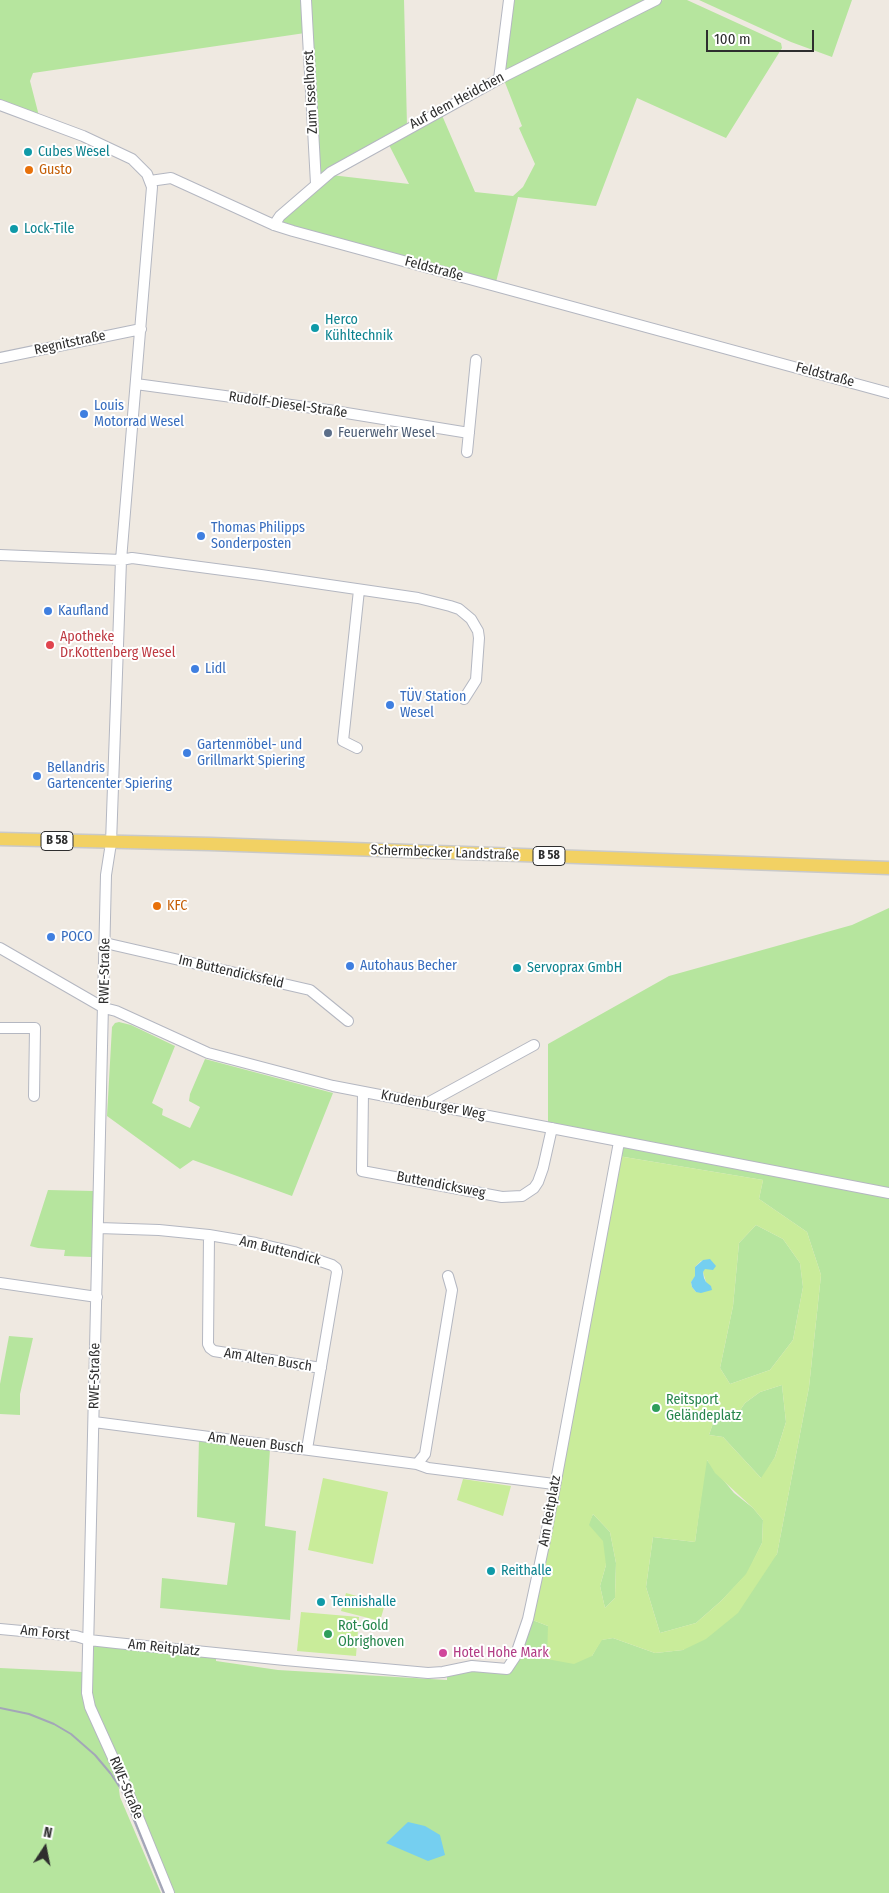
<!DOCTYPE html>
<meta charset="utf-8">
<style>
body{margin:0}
#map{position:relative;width:889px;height:1893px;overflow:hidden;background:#efe9e1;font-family:"Fira Sans Condensed",sans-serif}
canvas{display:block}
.north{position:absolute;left:20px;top:1823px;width:50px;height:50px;-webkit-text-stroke:4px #fff;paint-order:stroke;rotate:11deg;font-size:14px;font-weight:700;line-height:20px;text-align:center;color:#2e2e2e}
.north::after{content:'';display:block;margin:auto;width:18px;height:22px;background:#2e2e2e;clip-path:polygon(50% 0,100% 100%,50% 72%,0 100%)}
.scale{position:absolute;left:706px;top:30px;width:108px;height:22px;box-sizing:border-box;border:2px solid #2e2e2e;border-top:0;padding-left:6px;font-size:15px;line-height:18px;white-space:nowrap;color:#2e2e2e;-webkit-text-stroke:4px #fff;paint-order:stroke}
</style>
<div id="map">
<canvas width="889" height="1893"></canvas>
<div class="north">N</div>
<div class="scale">100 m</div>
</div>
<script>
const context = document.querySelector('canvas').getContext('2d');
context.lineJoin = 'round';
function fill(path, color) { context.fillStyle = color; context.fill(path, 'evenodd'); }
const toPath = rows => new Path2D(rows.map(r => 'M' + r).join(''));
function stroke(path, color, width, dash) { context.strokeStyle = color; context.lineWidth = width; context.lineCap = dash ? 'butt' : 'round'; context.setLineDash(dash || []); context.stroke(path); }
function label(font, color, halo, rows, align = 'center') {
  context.font = font + ' "Fira Sans Condensed",sans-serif'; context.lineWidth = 4; context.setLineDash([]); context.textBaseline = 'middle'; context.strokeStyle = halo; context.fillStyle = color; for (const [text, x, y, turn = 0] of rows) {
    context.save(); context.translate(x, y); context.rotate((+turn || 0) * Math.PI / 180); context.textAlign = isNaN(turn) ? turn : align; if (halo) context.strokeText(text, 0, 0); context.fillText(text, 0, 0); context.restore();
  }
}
fill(toPath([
 [0,0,404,0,407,126,322,176,319,174,305,33,33,73,30,81,39,116,0,102],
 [511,0,651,0,510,71,504,67],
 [663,0,687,0,781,43,782,48,726,138,637,98,596,206,518,197,496,282,280,223,331,175,409,184,388,143,441,113,475,192,513,196,523,187,535,164,519,128,522,126,504,80],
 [699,0,852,0,832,57,791,42],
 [889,908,889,1893,173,1893,91,1696,94,1644,216,1656,216,1661,278,1670,447,1680,447,1673,456,1670,508,1671,530,1619,548,1626,592,1656,601,1640,613,1638,655,1653,683,1650,777,1554,809,1387,821,1275,807,1232,759,1199,763,1180,618,1156,619,1143,548,1125,548,1044,669,976,852,925],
 [119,1022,131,1025,175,1046,152,1103,163,1109,162,1115,190,1128,200,1107,189,1101,190,1094,205,1059,333,1093,292,1196,193,1160,180,1169,107,1116,112,1027,115,1023],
 [48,1190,94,1191,92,1257,64,1256,65,1250,38,1248,30,1246],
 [756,1225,783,1239,800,1263,803,1287,793,1340,770,1370,730,1384,720,1368,733,1306,739,1243],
 [9,1336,33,1338,20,1394,20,1415,0,1414,0,1384],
 [782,1385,786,1422,775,1457,762,1479,723,1437,709,1435,716,1414,736,1416,745,1403,760,1392],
 [199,1439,270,1449,265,1526,296,1531,290,1620,160,1608,162,1578,227,1585,235,1523,197,1517],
 [706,1459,734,1493,753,1508,763,1520,762,1543,747,1574,721,1601,696,1623,660,1633,646,1587,653,1537,695,1542],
 [593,1514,610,1532,616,1563,615,1598,605,1608,600,1586,606,1565,588,1525],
 [0,1668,83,1672,117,1775,120,1797,161,1893,0,1893]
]), '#b6e59e');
fill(toPath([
 [618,1156,763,1180,759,1199,807,1232,821,1275,809,1387,777,1554,738,1613,706,1639,683,1650,655,1653,613,1638,602,1640,592,1656,574,1664,547,1659,548,1626,530,1619],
 [756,1225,783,1239,800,1263,803,1287,793,1340,770,1370,730,1384,720,1368,733,1306,739,1243],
 [705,1260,703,1272,706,1282,696,1292,692,1287,691,1282,696,1276,695,1267,701,1261],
 [782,1385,786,1422,775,1457,761,1478,723,1437,709,1435,716,1414,736,1416,745,1403,760,1392],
 [707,1460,715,1473,753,1508,763,1520,762,1543,746,1574,721,1601,696,1623,660,1633,646,1587,653,1537,695,1542],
 [593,1514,610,1532,616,1563,615,1598,605,1608,600,1586,606,1565,603,1541,589,1525],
 [323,1478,388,1492,373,1564,308,1550],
 [463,1479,511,1486,503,1516,457,1500],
 [346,1593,385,1604,380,1621,341,1611],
 [301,1612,359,1617,356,1656,297,1651]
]), '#c9ec9a');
fill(toPath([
 [710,1259,716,1266,713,1270,705,1269,703,1272,704,1278,706,1282,711,1286,712,1290,701,1293,696,1292,692,1287,691,1282,695,1276,695,1267,703,1260],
 [408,1822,425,1826,440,1835,445,1855,428,1861,386,1843]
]), '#75cff0');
const minor = toPath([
 [306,0,316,184],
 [499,79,509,0],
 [0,105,83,136,132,159,147,174,152,187,121,560,111,843,106,875,87,1693,90,1707,123,1780,169,1893],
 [150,181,171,178,274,225,293,231,889,393],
 [274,225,280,216,331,172,499,79,656,0],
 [0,358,141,329],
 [136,384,328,410,469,433],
 [467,452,476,360],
 [0,555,121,560,132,558,261,575,418,598,450,606,459,609,471,619,478,631,479,638,476,680,464,699],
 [357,748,343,741,359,590],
 [105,943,310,990,348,1021],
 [0,948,104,1008,116,1011,208,1053,333,1086,889,1193],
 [0,1028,35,1028,34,1096],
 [363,1092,362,1171,502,1197,522,1196,534,1188,538,1182,543,1168,552,1128],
 [426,1104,534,1045],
 [99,1228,159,1230,209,1235,256,1243,294,1252,332,1265,336,1268,337,1272,307,1449],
 [209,1235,208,1344,210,1348,214,1351,321,1368],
 [0,1283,97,1297],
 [94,1422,417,1464,428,1468,554,1484],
 [417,1464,425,1454,452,1290,448,1276],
 [0,1629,76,1636,89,1640,116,1643,285,1660,428,1673,443,1672,472,1666,507,1669,515,1657,528,1619,545,1540,619,1142]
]);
const major = toPath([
 [0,839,210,844,889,868]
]);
stroke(minor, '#b4b7c1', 12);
stroke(major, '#c9c9c9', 15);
stroke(minor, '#fff', 10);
stroke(major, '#f2d163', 12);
stroke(toPath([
 [0,1708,29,1714,54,1724,71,1734,95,1755,111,1774,123,1792,164,1893]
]), '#a3a6b8', 2);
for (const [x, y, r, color] of [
 [28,152,5,"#0f9aa8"],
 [29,170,5,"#e8710a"],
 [14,229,5,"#0f9aa8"],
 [315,328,5,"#0f9aa8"],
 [84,414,5,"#3f7fe0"],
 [328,433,5,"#5c6f8a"],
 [201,536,5,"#3f7fe0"],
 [48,611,5,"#3f7fe0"],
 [50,645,5,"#e0444e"],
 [195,669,5,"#3f7fe0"],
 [390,705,5,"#3f7fe0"],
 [187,753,5,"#3f7fe0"],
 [37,776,5,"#3f7fe0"],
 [157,906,5,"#e8710a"],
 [51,937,5,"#3f7fe0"],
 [350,966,5,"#3f7fe0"],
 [517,968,5,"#0f9aa8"],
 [656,1408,5,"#2e9e5b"],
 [491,1571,5,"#0f9aa8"],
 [321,1602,5,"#0f9aa8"],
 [328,1634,5,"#2e9e5b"],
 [443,1653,5,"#d1479c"]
]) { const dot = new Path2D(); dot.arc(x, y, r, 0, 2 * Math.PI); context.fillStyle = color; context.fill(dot); stroke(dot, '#fff', 2); }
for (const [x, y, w] of [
 [57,841,32],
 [549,856,32]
]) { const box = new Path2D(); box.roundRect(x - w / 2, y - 9.5, w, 19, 4); context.fillStyle = '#fff'; context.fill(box); stroke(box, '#2e2e2e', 1); }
label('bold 12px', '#2e2e2e', null, [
 ["B 58",57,841],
 ["B 58",549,856]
]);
label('14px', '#2e2e2e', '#fff', [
 ["Zum Isselhorst",311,92,-93],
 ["Auf dem Heidchen",457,101,-28],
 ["Feldstraße",434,269,15],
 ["Regnitstraße",70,343,-12],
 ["Feldstraße",825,375,15],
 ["Rudolf-Diesel-Straße",288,405,8],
 ["Schermbecker Landstraße",445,853,2],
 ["RWE-Straße",105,971,-89],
 ["Im Buttendicksfeld",231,972,13],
 ["Krudenburger Weg",433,1105,11],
 ["Buttendicksweg",441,1185,11],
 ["Am Buttendick",280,1251,14],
 ["Am Alten Busch",268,1360,9],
 ["RWE-Straße",95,1376,-89],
 ["Am Neuen Busch",256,1443,7],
 ["Am Reitplatz",550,1511,-80],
 ["Am Forst",45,1633,6],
 ["Am Reitplatz",164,1648,6],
 ["RWE-Straße",126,1788,67]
]);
label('14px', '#0d838f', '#fff', [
 ["Cubes Wesel",38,152],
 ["Lock-Tile",24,229],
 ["Herco",325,320],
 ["Kühltechnik",325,336],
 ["Servoprax GmbH",527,968],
 ["Reithalle",501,1571],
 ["Tennishalle",331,1602]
], 'left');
label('14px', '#c56008', '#fff', [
 ["Gusto",39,170],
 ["KFC",167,906]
], 'left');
label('14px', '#366cbe', '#fff', [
 ["Louis",94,406],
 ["Motorrad Wesel",94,422],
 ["Thomas Philipps",211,528],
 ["Sonderposten",211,544],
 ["Kaufland",58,611],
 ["Lidl",205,669],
 ["TÜV Station",400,697],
 ["Wesel",400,713],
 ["Gartenmöbel- und",197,745],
 ["Grillmarkt Spiering",197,761],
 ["Bellandris",47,768],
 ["Gartencenter Spiering",47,784],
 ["POCO",61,937],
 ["Autohaus Becher",360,966]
], 'left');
label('14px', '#4e5e75', '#fff', [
 ["Feuerwehr Wesel",338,433]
], 'left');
label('14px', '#be3a42', '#fff', [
 ["Apotheke",60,637],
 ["Dr.Kottenberg Wesel",60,653]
], 'left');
label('14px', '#27864d', '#fff', [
 ["Reitsport",666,1400],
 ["Geländeplatz",666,1416],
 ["Rot-Gold",338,1626],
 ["Obrighoven",338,1642]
], 'left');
label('14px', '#b23c85', '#fff', [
 ["Hotel Hohe Mark",453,1653]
], 'left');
</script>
